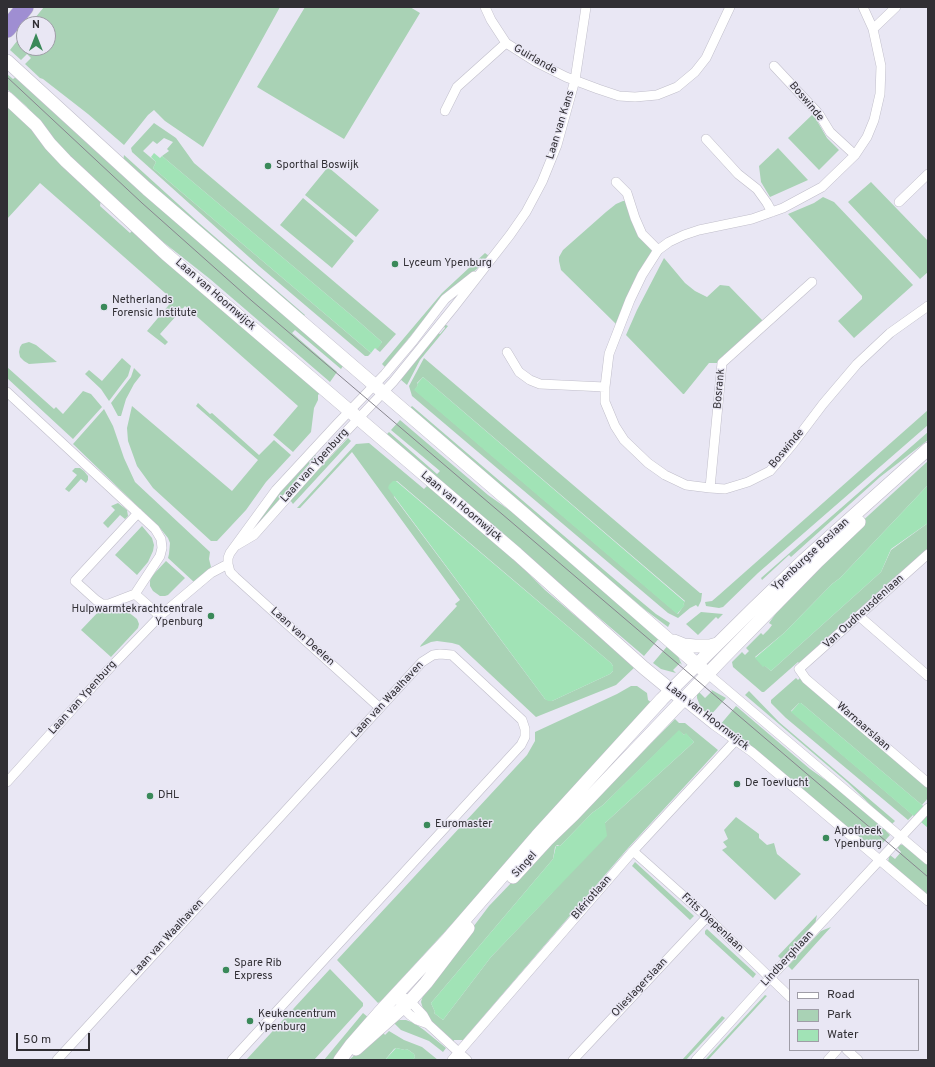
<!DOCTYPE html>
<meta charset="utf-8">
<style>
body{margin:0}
#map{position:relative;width:935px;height:1067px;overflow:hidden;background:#e9e7f4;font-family:Overpass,sans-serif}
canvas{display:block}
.frame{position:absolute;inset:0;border:8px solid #312f34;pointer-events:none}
.legend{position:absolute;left:789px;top:979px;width:130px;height:72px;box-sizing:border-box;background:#e9e7f4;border:1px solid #9f9da7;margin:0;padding:5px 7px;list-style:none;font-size:12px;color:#312f34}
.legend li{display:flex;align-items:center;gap:8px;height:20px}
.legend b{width:20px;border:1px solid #9f9da7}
.north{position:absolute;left:16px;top:16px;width:40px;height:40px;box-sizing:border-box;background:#e9e7f4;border:1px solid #9f9da7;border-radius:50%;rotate:0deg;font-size:11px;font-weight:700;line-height:16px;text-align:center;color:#312f34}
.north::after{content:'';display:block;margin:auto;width:14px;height:18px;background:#3a8959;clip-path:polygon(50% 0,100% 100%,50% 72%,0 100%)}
.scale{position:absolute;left:16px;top:1033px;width:74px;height:18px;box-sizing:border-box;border:2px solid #312f34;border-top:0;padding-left:5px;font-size:12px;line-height:14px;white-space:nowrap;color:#312f34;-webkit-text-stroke:3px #e9e7f4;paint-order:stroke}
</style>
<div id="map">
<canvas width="935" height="1067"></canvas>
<div class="frame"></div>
<ul class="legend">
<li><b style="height:5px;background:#fff"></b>Road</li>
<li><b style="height:11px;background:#a9d2b5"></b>Park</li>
<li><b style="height:11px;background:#a1e3b6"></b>Water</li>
</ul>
<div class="north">N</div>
<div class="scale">50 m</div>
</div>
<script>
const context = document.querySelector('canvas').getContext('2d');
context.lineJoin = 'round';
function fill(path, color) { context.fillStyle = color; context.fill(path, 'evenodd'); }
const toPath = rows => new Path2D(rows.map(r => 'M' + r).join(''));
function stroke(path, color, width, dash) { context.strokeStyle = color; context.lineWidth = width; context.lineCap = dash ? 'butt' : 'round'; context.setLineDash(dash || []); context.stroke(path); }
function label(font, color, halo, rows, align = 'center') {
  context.font = font + ' Overpass,sans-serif'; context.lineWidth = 3; context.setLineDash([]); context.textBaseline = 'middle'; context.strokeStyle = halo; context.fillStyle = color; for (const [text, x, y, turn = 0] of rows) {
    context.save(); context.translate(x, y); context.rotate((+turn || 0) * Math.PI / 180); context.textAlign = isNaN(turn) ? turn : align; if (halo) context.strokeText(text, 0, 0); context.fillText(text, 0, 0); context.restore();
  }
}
fill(toPath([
 [44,7,280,7,203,147,165,121,154,110,148,115,124,145,88,114,43,79,40,78,25,64,31,58,27,54,21,60,10,50,24,32,24,48,48,48,48,24,30,24],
 [305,7,410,7,420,13,344,139,257,87],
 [7,74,13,79,16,77,343,366,341,369,295,330,292,333,337,372,330,382,210,279,153,234,62,149,26,106,7,89],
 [7,103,101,199,100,206,130,233,134,229,320,393,318,395,318,400,314,408,311,432,293,452,273,435,298,406,185,306,160,334,168,342,165,345,147,331,173,300,40,183,7,219],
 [813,114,827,138,839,150,819,170,788,138],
 [154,123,176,138,194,163,396,334,380,352,376,349,382,342,357,320,162,156,169,151,167,149,173,142,164,138,157,144,153,141,143,151,156,162,153,168,371,353,368,356,365,356,259,266,132,152,131,148],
 [778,148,808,180,770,197,761,182,759,166],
 [124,155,199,223,305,315,302,318,123,161],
 [328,167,379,210,356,237,305,195],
 [871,182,928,241,928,272,920,279,848,202],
 [823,197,834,202,913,285,854,338,838,321,862,299,862,296,788,214,814,203],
 [303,198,354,241,332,268,280,225],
 [623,201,630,201,648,246,652,251,624,304,616,324,561,270,559,261,559,257,563,250,606,212,616,204],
 [485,253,489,256,480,266,437,304,385,367,382,364,442,293],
 [664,258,685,283,695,291,707,297,720,285,729,286,763,321,719,363,709,363,684,394,683,394,626,335,637,310],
 [443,325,446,325,448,326,420,360,407,385,400,379,437,332,440,334,445,328],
 [29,342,36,345,57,362,29,364,24,361,20,357,19,352,20,347,22,344],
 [122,358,131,366,128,376,109,401,101,389,85,374,89,370,102,381],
 [424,358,700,593,702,593,701,601,698,607,696,605,690,608,678,618,668,613,412,396,409,386],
 [423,377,685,601,683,604,684,605,678,614,415,390,418,385,417,383],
 [7,367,54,409,56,407,63,414,83,391,91,394,102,407,73,439,7,378],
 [134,368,141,375,134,384,126,399,121,416,118,416,111,403,131,377],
 [198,403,210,414,212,413,259,455,274,440,291,455,266,482,246,510,217,541,211,541,153,488,137,466,128,441,127,428,132,406,232,491,258,460,196,406],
 [412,406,632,594,656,614,670,623,668,627,644,609,409,409],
 [104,409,113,426,124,458,135,482,210,552,209,559,211,567,195,583,168,558,169,554,170,543,168,538,160,528,73,444],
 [928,410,928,425,758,573,723,607,719,608,706,606,705,602,712,601,719,595],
 [400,420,488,495,532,526,661,636,644,656,393,442,386,435,389,432,437,474,440,471,391,430],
 [928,432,928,440,880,477,791,557,789,555,762,580,761,578],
 [348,438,351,441,293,504,290,500],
 [369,443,424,489,428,485,508,553,545,590,635,667,616,685,536,717,459,645,452,643,437,641,431,642,420,647,421,645,457,606,455,604,460,600,352,452,300,508,297,508,356,444],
 [393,481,397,481,611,663,613,666,613,671,610,674,552,701,545,699,394,497],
 [314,454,316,456,298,477,272,511,255,528,253,526,272,500],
 [928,461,928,485,840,578,832,584,784,633,755,657,771,671,881,572,891,550,928,523,928,550,800,664,798,662,764,692,762,692,733,667,732,662,742,652,745,655,749,651,746,648,761,633,763,635,769,629,772,625,769,623,789,595,858,525],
 [75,468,80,468,84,471,88,476,88,480,86,483,81,479,69,492,65,489,77,475,72,471],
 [118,503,127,510,128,516,125,519,120,515,108,528,103,523,115,510,111,506],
 [142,526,152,538,154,545,153,551,148,562,137,575,115,555],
 [166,561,185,578,168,595,165,596,160,596,153,591,150,586,150,581,151,577],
 [118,606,122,607,137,619,139,624,138,628,111,657,81,630,101,609,109,609],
 [701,612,723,614,718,619,716,617,698,635,686,624],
 [669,644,677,654,682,665,680,663,673,670,676,673,661,669,653,663],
 [796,678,798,680,800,678,928,787,928,798,922,805,801,703,799,703,791,711,913,815,908,820,786,718,771,703,771,700],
 [631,686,637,686,647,693,648,700,652,703,534,835,382,1000,378,1003,377,1002,337,960,527,755,535,741,535,732,617,694],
 [710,689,726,698,709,717,701,708,697,698,697,690,705,698,712,691],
 [749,691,779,722,895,821,891,825,848,783,745,695],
 [736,706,810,769,855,801,888,829,886,831,890,835,880,846,874,845,871,849,720,725],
 [675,719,679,723,685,723,718,750,629,847,463,1040,454,1040,453,1042,432,1022,424,1012,421,1002,424,992,489,906,560,832,613,782],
 [679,731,684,735,686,734,694,742,605,823,551,894,491,957,443,1020,434,1013,435,1012,431,1003,553,859,555,847,557,845,560,846,592,813,603,805],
 [736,817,759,834,759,838,767,845,774,843,777,854,801,874,775,900,722,850,727,847,723,842,728,839,724,830],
 [904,844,928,863,928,898,888,862,889,857,890,855,895,859,901,852,897,847,900,845],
 [635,862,694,916,690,920,632,866],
 [817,915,815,925,782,960,778,956],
 [831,927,792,970,788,966,821,931],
 [707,929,756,974,753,978,705,934,705,931],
 [330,969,363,1003,363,1006,314,1060,246,1060],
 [765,995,767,996,708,1060,705,1060],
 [363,1013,369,1018,332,1060,324,1060],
 [722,1016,725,1018,686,1060,682,1060],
 [400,1020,406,1020,414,1023,424,1030,446,1048,443,1052,429,1041,401,1030,394,1023,395,1021],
 [382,1031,385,1035,389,1031,404,1040,422,1047,438,1060,413,1060,415,1057,414,1054,407,1049,405,1050,396,1048,394,1049,385,1060,349,1060]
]), '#a9d2b5');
fill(toPath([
 [154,153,160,158,162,156,357,320,382,342,378,348,376,349,375,348,371,353,153,168,156,162,151,157],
 [423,377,685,602,683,604,685,605,677,614,414,390,418,385,417,384],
 [393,481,396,481,611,663,613,666,613,671,610,674,552,701,548,701,545,699,388,488,389,485],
 [928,485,928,523,891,549,881,572,771,671,765,666,763,667,755,658,784,633,832,584,840,578],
 [799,703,801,703,928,810,928,828,791,712],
 [679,730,684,735,686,733,694,742,605,823,607,836,491,957,443,1020,434,1013,435,1012,431,1003,553,859,556,846,560,846,592,813,603,805],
 [396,1048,405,1050,407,1049,414,1054,415,1057,413,1060,385,1060]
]), '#a1e3b6');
const street = toPath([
 [485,7,491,20,506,43,536,62,566,77,598,89,619,96,635,97,657,95,677,87,695,72,706,58,730,7],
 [863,7,873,29,881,66,880,94,874,120,867,137,855,155,822,187,783,208,752,219,699,230,684,235,669,242,658,250,642,275,630,300,609,354,605,387,605,402,615,426,624,440,648,463,665,475,686,485,710,488,725,489,748,482,770,471,792,445,823,404,857,364,890,333,928,306],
 [873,29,896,7],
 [774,66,819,114,830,132,855,155],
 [445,111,457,87,506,43],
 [706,139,738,174,757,189,767,203,772,212],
 [616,182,627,193,635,218,642,234,658,250],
 [899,202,928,174],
 [507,352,519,372,530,380,540,384,605,387],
 [7,392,155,529,161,539,162,548,160,556,135,594,109,604,102,604,96,600,75,581,138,513],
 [710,488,722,363,812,282],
 [237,545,254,535,340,438,393,382,454,307,510,235,526,212,542,182,557,145,575,80,586,7],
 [928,554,799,669,806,679,928,783],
 [160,616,211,573,228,564],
 [859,616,928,676],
 [708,674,928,860],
 [683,700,714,725,752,752,928,901],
 [380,708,235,577,230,572,228,564,228,558,230,553,276,490,337,424,385,374,413,341,445,299,474,276],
 [7,782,106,672,160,616,135,594],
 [633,851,707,917,790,997],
 [397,994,410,1001,423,1015,428,1024,467,1060],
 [400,1002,403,1008,410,1015,417,1020,428,1024],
 [847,1050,858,1060],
 [57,1060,422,662,433,655,440,654,452,655,522,720,525,729,525,737,521,745,509,758,232,1060],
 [452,1060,633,851,736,740],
 [573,1060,707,917],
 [696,1060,770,978,928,808],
 [828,1060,837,1050]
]);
const secondary = toPath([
 [7,61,147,189,523,513,708,674],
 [7,98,36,125,50,144,66,161,166,254,517,554,644,668,683,700],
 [674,641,684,645,695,646,710,646,717,644],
 [513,877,547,840,574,814,723,658,818,561,859,522],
 [356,1049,410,1001,426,983,468,928],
 [340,1060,351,1045,379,1013,446,941,537,836,662,699,754,608,804,560,928,449]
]);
const highway = toPath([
 [7,29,25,7]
]);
stroke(street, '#c0beca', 10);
stroke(secondary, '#c0beca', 14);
stroke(highway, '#c9c9ca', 18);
stroke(street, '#fff', 9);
stroke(secondary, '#fff', 13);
stroke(highway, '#9f8ed2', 17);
stroke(toPath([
 [7,77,142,203,252,301,928,877]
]), '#88868f', 1);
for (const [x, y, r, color] of [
 [268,166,4,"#3a8959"],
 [395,264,4,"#3a8959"],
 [104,307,4,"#3a8959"],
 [211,616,4,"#3a8959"],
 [737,784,4,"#3a8959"],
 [150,796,4,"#3a8959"],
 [427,825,4,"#3a8959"],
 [826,838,4,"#3a8959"],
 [226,970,4,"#3a8959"],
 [250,1021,4,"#3a8959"]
]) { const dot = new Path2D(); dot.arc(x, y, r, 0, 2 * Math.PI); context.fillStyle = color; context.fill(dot); stroke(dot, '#e9e7f4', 1.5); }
label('11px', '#312f34', '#e9e7f4', [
 ["Guirlande",535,60,30],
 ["Boswinde",806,102,50],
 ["Laan van Kans",561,125,-73],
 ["Laan van Hoornwijck",215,295,41],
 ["Bosrank",720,389,-85],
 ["Boswinde",787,449,-50],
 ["Laan van Ypenburg",315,466,-48],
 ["Laan van Hoornwijck",461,507,40],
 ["Ypenburgse Boslaan",811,555,-43],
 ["Van Oudheusdenlaan",864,612,-42],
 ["Laan van Deelen",302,637,42],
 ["Laan van Ypenburg",83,698,-48],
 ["Laan van Waalhaven",388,700,-47],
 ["Laan van Hoornwijck",707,717,38],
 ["Warnaarslaan",863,727,41],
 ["Singel",525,865,-48],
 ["Blériotlaan",592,898,-49],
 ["Frits Diepenlaan",712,923,43],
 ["Laan van Waalhaven",168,938,-47],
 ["Lindberghlaan",788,959,-47],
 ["Olieslagerslaan",640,988,-47]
]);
label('11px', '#312f34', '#e9e7f4', [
 ["Sporthal Boswijk",276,166],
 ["Lyceum Ypenburg",403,264],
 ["Netherlands",112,301],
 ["Forensic Institute",112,314],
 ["Hulpwarmtekrachtcentrale",203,610,"right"],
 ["Ypenburg",203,623,"right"],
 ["De Toevlucht",745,784],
 ["DHL",158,796],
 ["Euromaster",435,825],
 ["Apotheek",834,832],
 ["Ypenburg",834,845],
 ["Spare Rib",234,964],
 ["Express",234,977],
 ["Keukencentrum",258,1015],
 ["Ypenburg",258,1028]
], 'left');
</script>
